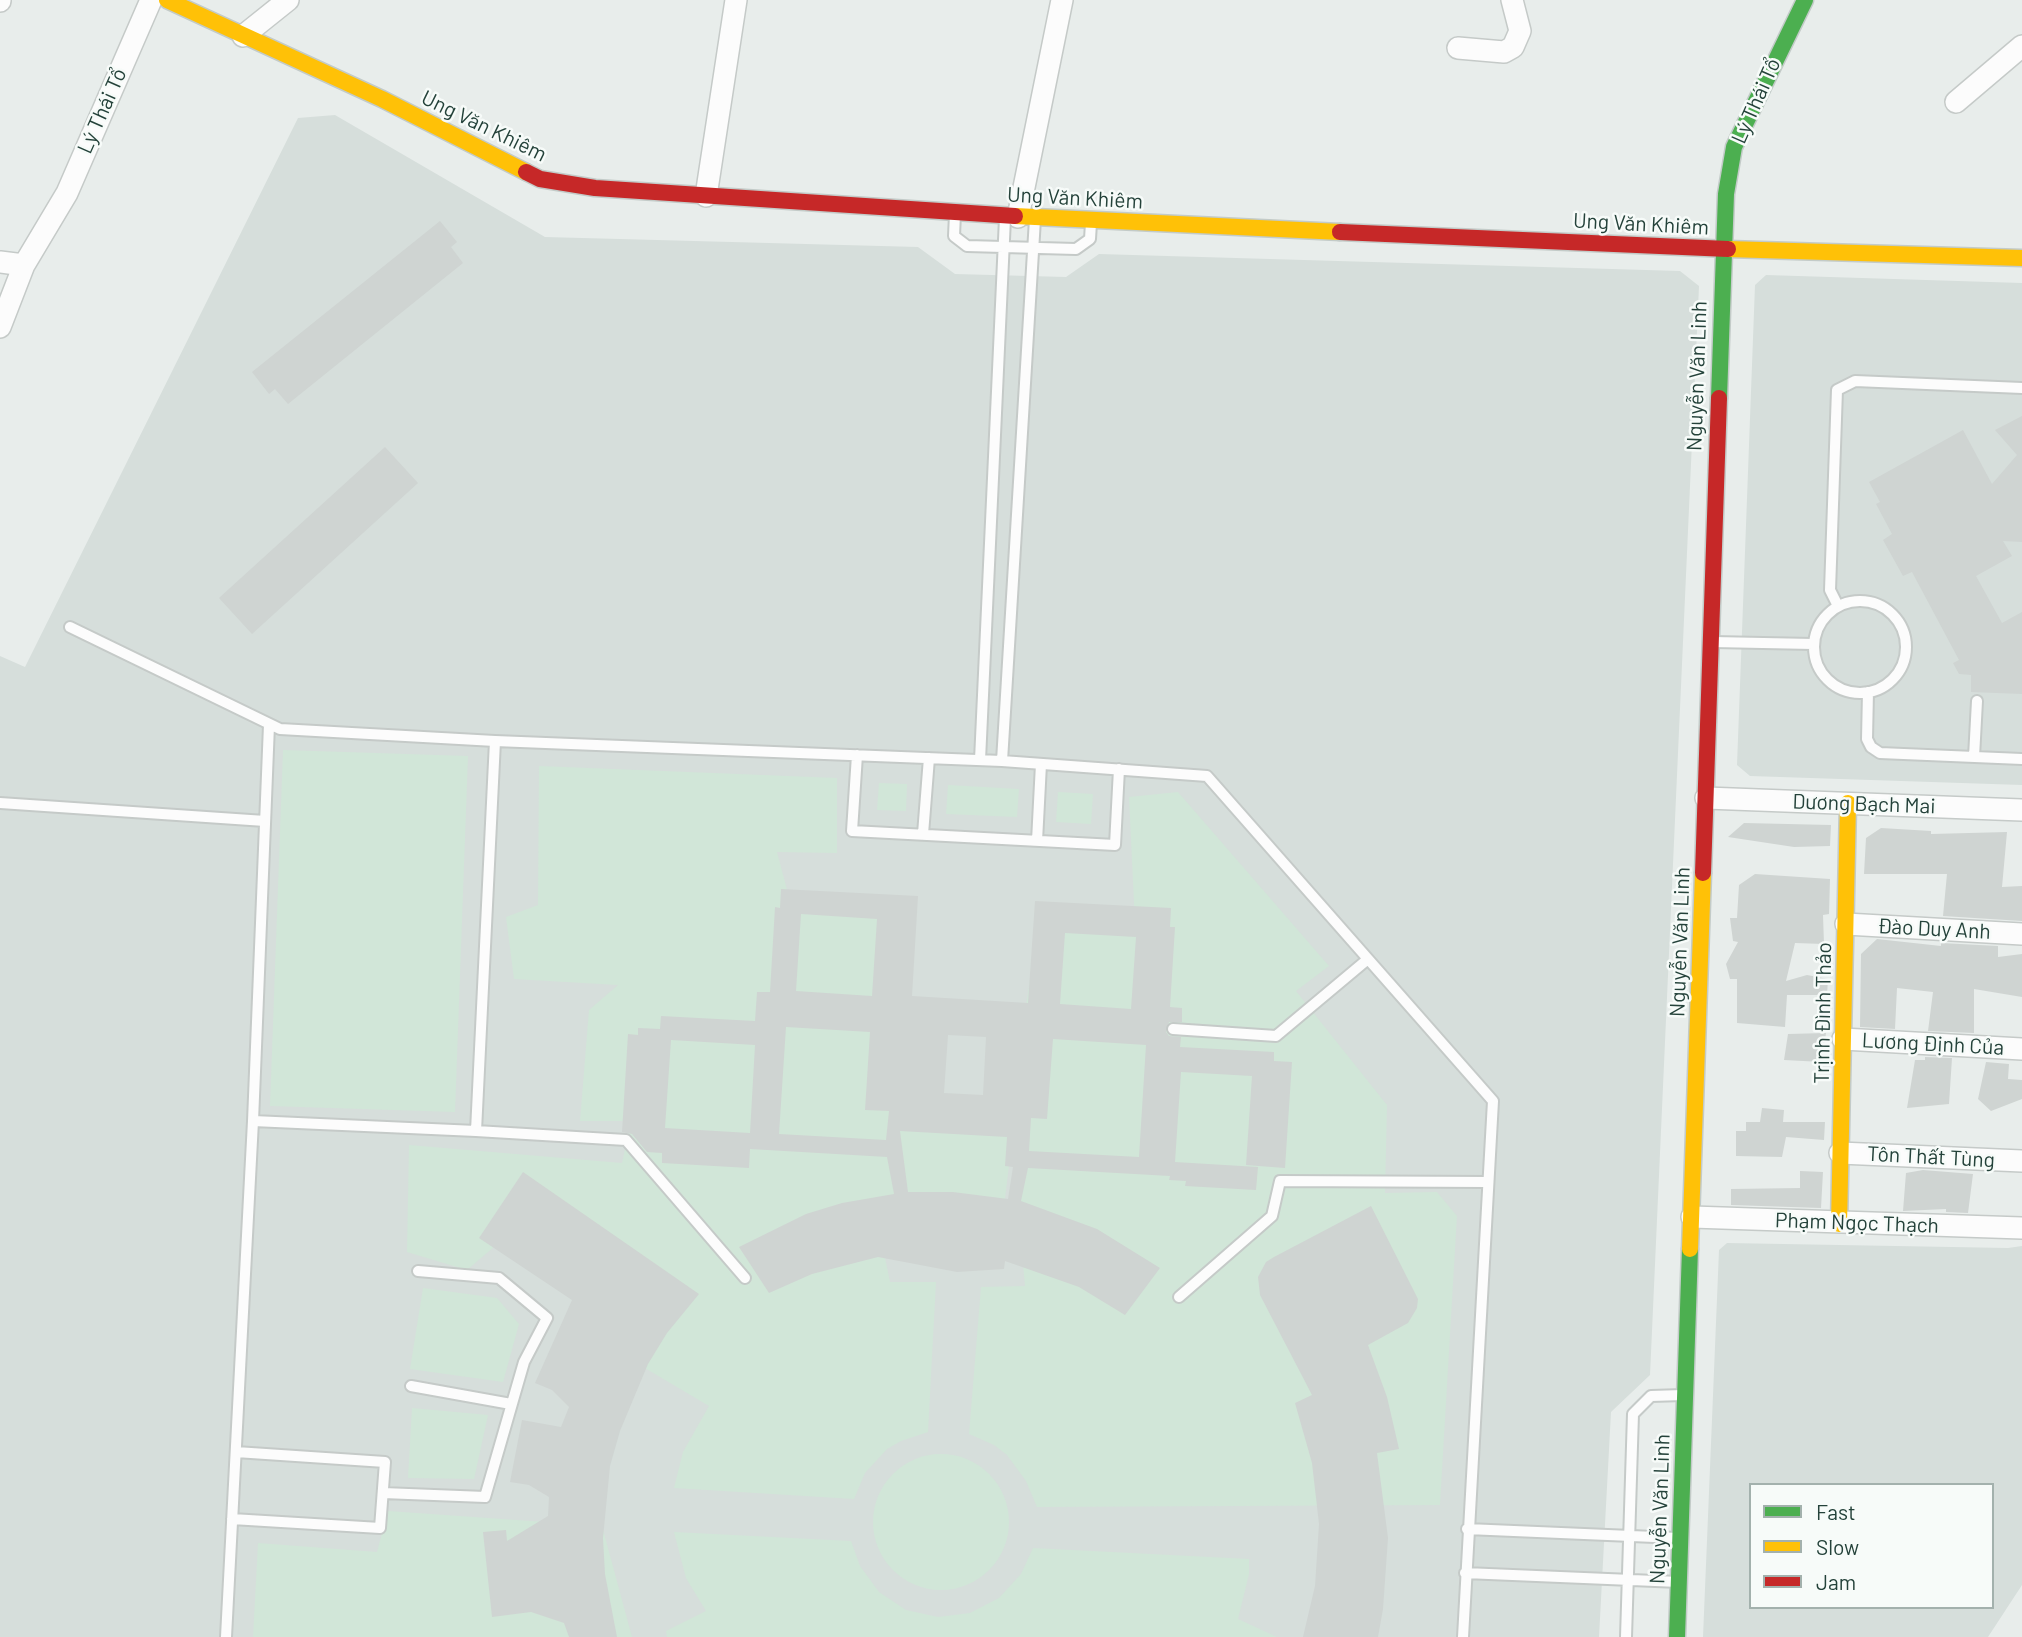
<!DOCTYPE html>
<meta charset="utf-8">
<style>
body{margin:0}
#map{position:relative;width:2022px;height:1637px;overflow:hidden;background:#e8edeb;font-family:Barlow,sans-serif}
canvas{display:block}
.legend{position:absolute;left:1749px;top:1483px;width:245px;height:126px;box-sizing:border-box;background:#f7fbf9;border:2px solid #a3b1ad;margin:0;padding:9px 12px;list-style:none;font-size:21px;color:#24423a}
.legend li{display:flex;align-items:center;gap:14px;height:35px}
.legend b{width:35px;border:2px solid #a3b1ad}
</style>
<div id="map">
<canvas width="2022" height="1637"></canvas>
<ul class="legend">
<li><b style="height:9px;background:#4caf50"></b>Fast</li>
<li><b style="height:9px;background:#ffc107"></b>Slow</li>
<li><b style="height:9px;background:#c62828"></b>Jam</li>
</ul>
</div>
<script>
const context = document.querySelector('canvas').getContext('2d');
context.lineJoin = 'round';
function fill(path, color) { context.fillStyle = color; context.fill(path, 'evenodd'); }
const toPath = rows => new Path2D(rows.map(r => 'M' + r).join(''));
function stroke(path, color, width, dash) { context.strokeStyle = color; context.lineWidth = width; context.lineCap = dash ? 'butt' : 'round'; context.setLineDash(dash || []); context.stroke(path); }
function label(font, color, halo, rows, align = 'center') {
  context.font = font + ' Barlow,sans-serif'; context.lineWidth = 5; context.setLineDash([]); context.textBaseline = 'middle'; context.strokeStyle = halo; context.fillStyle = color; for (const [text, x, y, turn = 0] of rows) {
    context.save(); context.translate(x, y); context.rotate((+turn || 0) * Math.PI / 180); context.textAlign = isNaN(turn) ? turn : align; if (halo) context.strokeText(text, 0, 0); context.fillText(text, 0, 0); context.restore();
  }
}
fill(toPath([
 [335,115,545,237,918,247,955,274,1066,277,1099,254,1680,271,1699,286,1650,1375,1611,1412,1599,1637,0,1637,0,656,25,667,298,118],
 [1766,275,2022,283,2022,785,1750,776,1737,765,1755,285],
 [1727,1243,2008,1248,2022,1246,2022,1585,1988,1637,1703,1637,1719,1250],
 [1751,1485,1992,1485,1992,1607,1751,1607]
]), '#d6dedb');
fill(toPath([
 [283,750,468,756,455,1112,270,1106],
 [539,766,837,778,837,853,777,852,789,897,893,899,918,1102,1010,1112,1039,920,1135,924,1129,797,1178,792,1329,966,1296,991,1387,1105,1385,1193,1437,1192,1457,1216,1440,1505,1037,1507,1026,1481,1007,1455,994,1445,969,1434,981,1287,1025,1286,1012,1141,1003,1215,877,1219,890,1282,936,1282,928,1432,901,1441,887,1449,865,1473,854,1499,674,1488,683,1452,709,1406,628,1358,636,1306,501,1241,467,1270,407,1252,409,1145,622,1163,631,1121,580,1121,589,1010,618,985,514,979,506,917,538,905],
 [879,783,907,784,906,811,877,810],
 [948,785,1019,789,1017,817,946,814],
 [1058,792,1093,794,1091,824,1056,822],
 [423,1288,497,1298,519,1324,503,1382,410,1369],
 [412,1408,488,1415,474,1479,408,1478],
 '873 1522a68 68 0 1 1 136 0a68 68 0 1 1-136 0Z',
 [388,1511,602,1526,632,1637,253,1637,258,1543,377,1552],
 [674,1532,851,1541,860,1566,879,1592,906,1610,938,1617,970,1613,999,1598,1021,1574,1033,1548,1249,1559,1249,1574,1238,1619,1277,1637,667,1637,666,1631,706,1611,686,1578]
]), '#d1e6d8');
fill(toPath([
 [440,221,457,242,451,247,463,263,288,404,275,389,269,394,252,372],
 [2022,416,2022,542,2003,541,2012,556,1976,576,2002,623,2022,612,2022,694,1971,692,1971,675,1959,674,1953,663,1959,660,1912,572,1903,576,1883,540,1892,534,1876,504,1880,502,1869,482,1963,430,1992,484,2017,455,1995,430],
 [385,447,418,483,252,634,219,598],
 [1744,823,1831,825,1830,846,1794,847,1728,837],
 [1881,828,1931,831,1931,834,2007,832,2002,887,2022,886,2022,921,1943,916,1947,874,1864,874,1866,838],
 [1755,874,1830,879,1829,914,1823,915,1824,944,1795,943,1786,981,1807,975,1828,979,1827,995,1787,995,1785,1027,1737,1023,1737,979,1730,979,1726,964,1738,942,1733,941,1730,918,1737,918,1739,885],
 [781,889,918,896,912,996,1028,1003,1035,901,1171,908,1170,927,1175,927,1170,1007,1182,1008,1182,1022,1169,1022,1166,1032,1169,1036,1181,1037,1180,1047,1274,1052,1274,1061,1292,1062,1285,1168,1246,1165,1252,1076,1181,1072,1175,1162,1258,1167,1256,1190,1185,1186,1186,1181,1169,1180,1170,1176,1028,1168,1021,1201,1097,1229,1160,1268,1125,1315,1079,1287,1005,1261,1004,1269,957,1272,878,1257,812,1274,769,1293,739,1247,806,1214,842,1203,894,1194,887,1157,750,1149,749,1168,662,1163,662,1153,647,1152,632,1134,622,1132,628,1034,638,1035,638,1028,660,1029,661,1016,755,1021,757,992,770,992,775,907,780,908],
 [801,914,877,919,872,996,796,991],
 [1065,933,1136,937,1131,1009,1060,1004],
 [786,1027,870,1032,865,1110,889,1111,886,1140,779,1134],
 [948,1035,986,1037,983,1095,944,1093],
 [1053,1039,1146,1045,1139,1157,1029,1151,1031,1118,1047,1119],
 [671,1040,755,1045,750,1133,665,1128],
 [900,1131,1007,1137,1005,1166,1013,1167,1008,1199,953,1192,908,1192],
 [1877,939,1941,946,1941,943,1998,946,1998,957,2022,954,2022,997,1974,989,1974,1033,1928,1031,1933,992,1897,988,1895,1029,1860,1027,1861,954],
 [1826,1033,1822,1062,1784,1060,1788,1034],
 [1925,1057,1952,1058,1949,1104,1907,1108,1915,1060,1925,1060],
 [1986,1062,2009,1064,2008,1079,2022,1080,2022,1099,1991,1111,1978,1099],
 [1762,1108,1784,1110,1783,1122,1825,1122,1824,1140,1786,1137,1782,1157,1736,1156,1736,1131,1746,1131,1746,1122,1760,1122],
 [1923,1170,1973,1174,1968,1213,1946,1212,1946,1209,1903,1211,1906,1173],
 [1800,1171,1823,1172,1821,1208,1731,1205,1731,1189,1800,1188],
 [523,1172,699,1294,667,1333,648,1364,620,1431,610,1466,603,1538,605,1574,617,1637,569,1637,564,1623,531,1612,492,1617,483,1532,506,1530,507,1541,548,1516,549,1497,529,1485,510,1482,522,1420,561,1427,569,1407,552,1390,535,1383,572,1300,479,1238],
 [1371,1206,1418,1299,1417,1308,1408,1323,1368,1345,1387,1397,1399,1449,1377,1453,1388,1538,1383,1609,1378,1637,1303,1637,1315,1586,1319,1524,1312,1463,1295,1403,1312,1395,1260,1295,1258,1277,1266,1262,1274,1257]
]), '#cfd4d2');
const lane = toPath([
 [955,214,954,236,967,246,1076,249,1090,239,1091,223],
 '1814 647a46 46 0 1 1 92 0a46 46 0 1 1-92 0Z',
 [1838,606,1830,590,1837,390,1855,381,2022,388],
 [70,627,280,729,495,741,1002,761,1207,776,1493,1101,1463,1637],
 [1713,642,1813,644],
 [1868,692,1867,739,1871,747,1880,753,2022,759],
 [857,755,852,831,1115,845,1119,769],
 [1974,757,1977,701],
 [980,760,1005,218],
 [1002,761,1035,219],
 [0,803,265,821],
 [923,834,929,758],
 [1037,841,1041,764],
 [1173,1029,1276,1036,1368,959],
 [253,1121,476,1131,495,741],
 [476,1131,626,1140,745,1278],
 [1179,1297,1272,1216,1280,1181,1488,1182],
 [411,1386,511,1404],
 [383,1493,485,1497,524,1362,547,1318,499,1278,418,1271],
 [232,1519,380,1528,385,1462,236,1452],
 [1467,1529,1678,1538],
 [1465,1573,1679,1582],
 [226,1637,253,1121,269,725],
 [1626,1637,1633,1414,1651,1396,1683,1395]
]);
const street = toPath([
 [0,1,0,0],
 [243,36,288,0],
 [1458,48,1504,52,1513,47,1520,31,1512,0],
 [1956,102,2022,46],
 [706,196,736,0],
 [1018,217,1062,0],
 [0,262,24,265],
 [0,327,24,265,67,193,151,0],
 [1706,798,2022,810],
 [1846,924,2022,934],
 [1843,1039,2022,1049],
 [1840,1153,2022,1161],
 [1692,1217,2022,1228]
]);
const fast = toPath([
 [1719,398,1726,194,1734,147,1805,0],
 [1677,1637,1690,1249]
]);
const slow = toPath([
 [167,0,382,99,526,172],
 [1015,216,1340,232],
 [1728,249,2022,258],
 [1839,1224,1848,803],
 [1690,1249,1703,873]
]);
const jam = toPath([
 [526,172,540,179,595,188,1015,216],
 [1340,232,1728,249],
 [1703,873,1719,398]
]);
stroke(lane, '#c5cac8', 14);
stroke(street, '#c5cac8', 24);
stroke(fast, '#c3cbc8', 19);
stroke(slow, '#c3cbc8', 19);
stroke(jam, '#c3cbc8', 19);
stroke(lane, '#fcfcfc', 10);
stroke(street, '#fcfcfc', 21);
stroke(fast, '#4caf50', 16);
stroke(slow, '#ffc107', 16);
stroke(jam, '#c62828', 16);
label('21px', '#24423a', '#f7fbf9', [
 ["Lý Thái Tổ",1756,101,-66],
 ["Lý Thái Tổ",102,111,-66],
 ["Ung Văn Khiêm",484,126,26],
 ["Ung Văn Khiêm",1075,198,3],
 ["Ung Văn Khiêm",1641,224,3],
 ["Nguyễn Văn Linh",1697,376,-88],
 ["Dương Bạch Mai",1864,804,2],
 ["Đào Duy Anh",1934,929,3],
 ["Nguyễn Văn Linh",1680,942,-88],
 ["Trịnh Đình Thảo",1823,1013,-89],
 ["Lương Định Của",1933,1044,3],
 ["Tôn Thất Tùng",1931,1157,3],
 ["Phạm Ngọc Thạch",1857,1223,2],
 ["Nguyễn Văn Linh",1660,1509,-88]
]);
</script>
